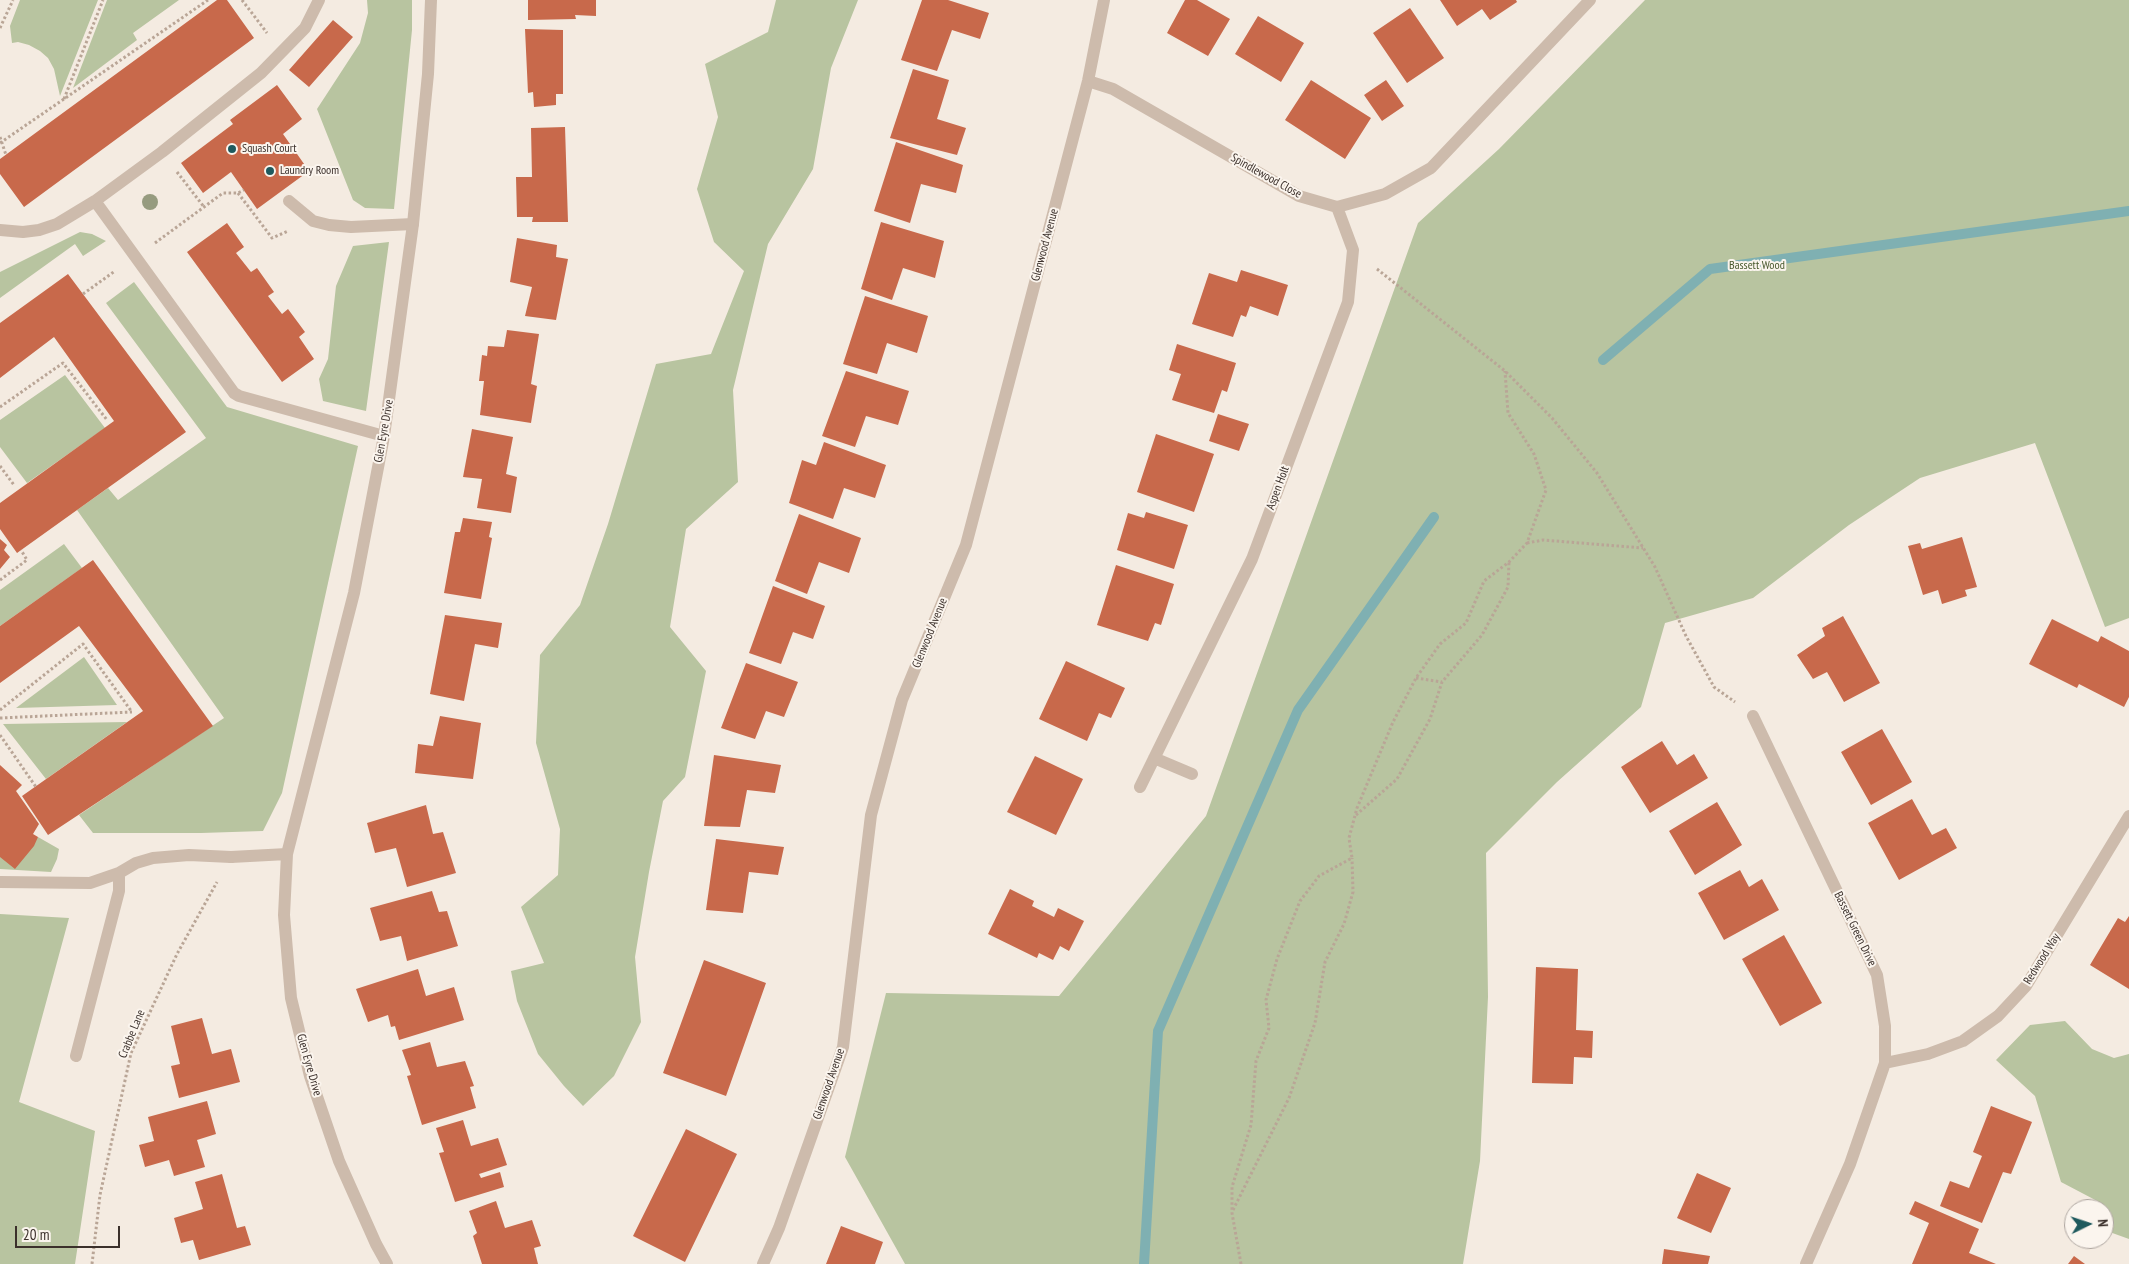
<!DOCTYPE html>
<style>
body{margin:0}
#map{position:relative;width:2129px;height:1264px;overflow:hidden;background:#f4ebe1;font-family:"PT Sans Narrow",sans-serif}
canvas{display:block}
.north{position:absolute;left:2064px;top:1199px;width:50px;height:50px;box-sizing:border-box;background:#fbf5ee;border:1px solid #aea6a0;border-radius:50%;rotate:86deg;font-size:14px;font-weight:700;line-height:20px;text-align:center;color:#3b302b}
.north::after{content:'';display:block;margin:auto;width:18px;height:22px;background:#1f5a5e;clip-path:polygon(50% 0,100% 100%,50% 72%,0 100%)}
.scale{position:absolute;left:15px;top:1226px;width:105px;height:22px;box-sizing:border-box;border:2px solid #3b302b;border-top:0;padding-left:6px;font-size:15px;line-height:18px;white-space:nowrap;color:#3b302b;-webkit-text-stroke:4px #fbf5ee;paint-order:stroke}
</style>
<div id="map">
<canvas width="2129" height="1264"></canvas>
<div class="north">N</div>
<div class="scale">20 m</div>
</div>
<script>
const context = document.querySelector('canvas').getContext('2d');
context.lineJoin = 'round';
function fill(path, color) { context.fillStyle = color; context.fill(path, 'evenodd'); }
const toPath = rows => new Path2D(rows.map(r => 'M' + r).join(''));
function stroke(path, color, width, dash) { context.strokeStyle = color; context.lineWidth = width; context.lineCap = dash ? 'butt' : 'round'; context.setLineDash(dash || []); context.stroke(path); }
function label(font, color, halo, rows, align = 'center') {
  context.font = font + ' "PT Sans Narrow",sans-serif'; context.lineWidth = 4; context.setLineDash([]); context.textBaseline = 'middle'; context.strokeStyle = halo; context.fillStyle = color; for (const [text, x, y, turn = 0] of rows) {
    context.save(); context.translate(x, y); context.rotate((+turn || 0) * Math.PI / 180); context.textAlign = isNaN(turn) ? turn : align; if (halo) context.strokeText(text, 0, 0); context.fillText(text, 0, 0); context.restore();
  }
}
fill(toPath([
 [20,0,98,0,60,96,54,69,48,58,40,51,29,45,18,42,12,43,10,26],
 [107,0,179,0,133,33,137,40,73,88],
 [367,0,412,0,412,30,394,209,365,208,353,200,317,109,360,43,368,13],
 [776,0,858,0,831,68,813,169,768,244,733,390,738,482,686,529,670,627,706,671,685,777,663,801,649,872,635,957,641,1022,614,1076,583,1106,564,1086,538,1054,517,1001,511,971,544,963,521,907,558,875,560,829,536,743,540,655,580,605,608,524,656,364,711,354,744,271,714,242,697,189,718,117,705,64,768,32],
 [1645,0,2129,0,2129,618,2105,627,2035,443,1920,478,1849,525,1753,598,1665,623,1641,707,1557,782,1486,853,1488,997,1480,1161,1463,1264,905,1264,845,1157,886,993,1059,996,1206,816,1418,223,1499,149],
 [80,232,92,234,106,241,83,256,75,244,0,298,0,272],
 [389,242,366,411,323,401,319,379,328,359,336,286,353,246],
 [134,282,227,407,358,446,282,793,263,831,201,833,93,833,79,815,224,718,77,510,108,488,118,500,206,438,106,303],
 [65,375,105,428,27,483,0,447,0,420],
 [64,544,82,568,0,626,0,590],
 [84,657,117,705,16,708],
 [127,722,46,779,3,724],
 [38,837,59,849,57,859,51,872,0,869,0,857],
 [0,914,69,918,19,1102,95,1131,75,1264,0,1264],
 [2065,1021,2092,1049,2114,1058,2129,1054,2129,1239,2104,1230,2104,1209,2100,1209,2101,1203,2061,1182,2035,1096,1996,1060,2030,1025]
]), '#b8c4a0');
stroke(toPath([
 [1603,360,1710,269,2129,211],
 [1144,1264,1158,1031,1298,710,1434,517]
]), '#7fb0b2', 10);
fill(toPath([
 [217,0,227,0,254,38,24,207,0,174,0,159],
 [528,0,596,0,596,16,575,15,576,19,528,20],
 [922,0,948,0,989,13,980,39,952,30,937,71,901,60],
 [1185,0,1197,0,1230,19,1208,56,1167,33],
 [1440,0,1516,0,1517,2,1490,20,1482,9,1457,26],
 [1410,8,1444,58,1407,83,1373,33],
 [1258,16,1304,43,1281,82,1235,54],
 [333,20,353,37,309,87,289,70],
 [525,29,563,30,563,94,556,94,556,105,534,107,533,92,528,93],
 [913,69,949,80,937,119,966,128,957,155,890,138],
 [1311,80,1371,118,1345,159,1285,120],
 [1386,80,1404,106,1382,121,1364,95],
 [277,85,302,119,283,134,309,171,257,209,231,172,203,193,181,163,233,124,230,120],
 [565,127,568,222,532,222,533,217,517,217,516,177,532,177,531,128],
 [896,142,963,165,956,193,921,184,910,223,874,211],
 [881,222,944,241,935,278,903,268,892,300,861,289],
 [227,223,244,247,236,253,251,272,257,268,274,292,268,296,282,314,288,309,305,332,299,337,314,359,282,382,187,252],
 [517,238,557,245,556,257,568,259,556,320,525,316,532,287,510,282],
 [1241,270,1288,285,1278,316,1250,306,1246,317,1241,315,1233,337,1192,324,1209,273,1237,282],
 [68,274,186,432,17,553,0,529,0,503,114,421,54,337,0,378,0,323],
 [865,296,928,316,917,353,887,343,877,374,843,364],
 [507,330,539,334,531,384,537,386,531,423,480,415,484,381,479,381,482,355,487,356,488,346,504,347],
 [1177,344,1236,363,1227,392,1222,390,1214,413,1172,400,1181,374,1169,370],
 [846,371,909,391,898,425,866,416,855,447,822,436],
 [1218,414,1249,424,1239,451,1209,441],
 [472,429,513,437,506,474,517,477,511,513,477,508,482,479,463,477],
 [1156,434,1214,454,1194,512,1137,492],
 [824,442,886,465,875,498,844,488,833,519,789,503,802,460,816,465],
 [1146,512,1188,525,1174,569,1117,550,1128,513,1144,518],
 [799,514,861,538,849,573,819,562,807,594,775,581],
 [463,518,492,522,489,537,492,538,481,599,444,593,455,532,460,532],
 [1962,537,1977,587,1965,590,1967,596,1942,604,1938,590,1923,595,1908,546,1920,543,1922,549],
 [0,539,7,545,4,550,10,557,0,569],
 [93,560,213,726,48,835,22,796,143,711,79,626,0,683,0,626],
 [1116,565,1174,584,1161,625,1155,623,1148,641,1097,625],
 [773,586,825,606,813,639,793,632,781,664,749,653],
 [445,615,502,623,498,648,475,644,464,701,430,694],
 [1843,616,1880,683,1844,702,1827,672,1813,679,1797,655,1825,636,1822,628],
 [2052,619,2098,642,2101,636,2129,651,2129,697,2124,707,2079,684,2077,688,2029,664],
 [1066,661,1125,688,1111,718,1099,713,1087,741,1039,719],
 [746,663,798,682,784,717,766,711,755,739,721,728],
 [440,716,481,723,473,779,415,773,418,744,433,746],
 [1882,729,1912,782,1871,805,1841,752],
 [1662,741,1677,765,1694,754,1708,778,1650,813,1621,767],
 [714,755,781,765,775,793,747,790,740,827,704,826],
 [1035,756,1083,779,1056,835,1007,812],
 [0,765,22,785,16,791,39,824,33,834,38,837,34,846,15,869,0,857],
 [1912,799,1932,835,1946,828,1957,848,1899,880,1868,823],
 [1717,802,1742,845,1695,875,1669,831],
 [426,805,433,834,443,832,456,873,407,887,396,848,375,853,367,823],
 [716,839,784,847,778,875,749,872,743,913,706,910],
 [1740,870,1749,887,1762,879,1779,910,1724,940,1698,893],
 [1010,889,1034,901,1032,906,1054,917,1058,908,1084,921,1069,951,1060,946,1053,960,1039,953,1037,958,988,934],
 [432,891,439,912,447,911,458,946,407,961,401,936,380,941,370,908],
 [2129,916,2129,989,2090,965,2118,918,2125,922],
 [1784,935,1822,1003,1780,1026,1742,959],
 [704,960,766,983,726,1096,663,1073],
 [1536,967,1578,969,1576,1030,1593,1031,1592,1058,1574,1057,1573,1084,1532,1083],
 [418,969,426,996,454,987,464,1020,399,1040,395,1026,391,1027,388,1015,368,1022,356,989],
 [202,1018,212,1054,231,1049,240,1082,179,1098,171,1066,180,1064,171,1026],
 [430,1042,437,1067,465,1061,474,1086,470,1087,476,1108,422,1125,407,1076,411,1075,402,1050],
 [207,1101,216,1134,197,1140,205,1167,174,1176,169,1160,145,1167,139,1145,154,1141,148,1117],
 [1991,1106,2032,1122,2011,1174,2003,1172,1982,1223,1940,1206,1950,1181,1969,1188,1982,1156,1973,1152],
 [463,1120,471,1146,498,1138,507,1165,479,1174,481,1178,500,1172,504,1187,455,1202,439,1153,444,1152,436,1128],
 [686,1129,737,1154,685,1262,633,1236],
 [1697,1173,1731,1188,1711,1233,1677,1218],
 [222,1174,237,1228,245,1226,251,1245,199,1260,193,1240,181,1243,174,1218,203,1209,195,1182],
 [496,1201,505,1228,532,1220,541,1246,534,1248,538,1264,482,1264,473,1236,477,1233,469,1211],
 [1915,1201,1979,1229,1969,1253,1996,1264,1912,1264,1929,1223,1909,1214],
 [841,1226,883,1242,875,1264,826,1264],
 [1664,1249,1710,1256,1708,1264,1662,1264],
 [2074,1256,2085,1264,2068,1264]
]), '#c8694b');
stroke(toPath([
 [242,0,267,33],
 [0,28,13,0],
 [64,99,103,0],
 [0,137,6,155],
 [0,143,208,0],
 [177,172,204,207],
 [238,193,272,238,288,231],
 [155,243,223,193,238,193,244,190],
 [1377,269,1505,371,1552,418,1597,473,1655,567,1686,636,1714,687,1735,702],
 [83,294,115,271],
 [0,407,63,363,107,420],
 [0,466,14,485],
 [1527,543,1543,540,1643,548],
 [0,580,27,560,21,550],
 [1416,678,1442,682],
 [0,710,83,644,132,712],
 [0,718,132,712],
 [0,735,36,787],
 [1356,815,1397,779,1430,719,1442,682,1482,635,1508,587,1509,562],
 [1233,1210,1289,1098,1315,1023,1325,962,1344,924,1353,892,1352,858],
 [92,1264,100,1195,131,1053,177,954,217,882],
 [1241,1264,1232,1213,1232,1187,1251,1125,1256,1061,1269,1028,1266,1000,1277,959,1300,901,1319,876,1352,858,1349,838,1357,808,1393,722,1416,678,1440,644,1466,623,1484,581,1509,562,1527,543,1546,490,1534,454,1508,413,1505,371]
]), '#b9a596', 3, [2.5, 2.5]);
stroke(toPath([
 [95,201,234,393,239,396,384,436],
 [289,201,313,221,329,225,351,227,413,224],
 [0,230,23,232,39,230,57,224,95,201,162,152,261,73,305,28,319,0],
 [0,882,90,883,119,873,136,863,153,858,189,855,231,857],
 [76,1056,119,891,119,873]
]), '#cdbbac', 12);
stroke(toPath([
 [1088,81,1113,89,1299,196,1337,207,1385,194,1431,168,1590,0],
 [1753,716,1877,975,1885,1026,1885,1063,1850,1164,1806,1264],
 [1154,758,1192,774],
 [1140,787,1252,559,1348,302,1353,250,1337,207],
 [231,857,287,854],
 [1885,1063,1928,1054,1963,1041,1998,1016,2026,986,2129,816],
 [387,1264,376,1244,339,1161,310,1076,291,998,284,915,287,854,354,593,384,436,413,224,428,74,431,0],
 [763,1264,779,1228,843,1047,871,815,902,700,966,545,1088,81,1104,0]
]), '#cdbbac', 12);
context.fillStyle = '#969b7f';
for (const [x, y] of [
 [150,202]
]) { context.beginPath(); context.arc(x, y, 8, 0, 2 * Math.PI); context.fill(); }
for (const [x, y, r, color] of [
 [232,149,5,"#1f5a5e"],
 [270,171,5,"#1f5a5e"]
]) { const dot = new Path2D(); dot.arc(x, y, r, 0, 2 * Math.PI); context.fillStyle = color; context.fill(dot); stroke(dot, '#fbf5ee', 2); }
label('12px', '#3b302b', '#fbf5ee', [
 ["Squash Court",242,149],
 ["Laundry Room",280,171]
], 'left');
label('12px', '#3b302b', '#fbf5ee', [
 ["Spindlewood Close",1266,176,29],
 ["Glenwood Avenue",1045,245,-75],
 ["Glen Eyre Drive",384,431,-80],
 ["Aspen Holt",1278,488,-70],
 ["Glenwood Avenue",930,633,-68],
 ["Bassett Green Drive",1855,929,64],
 ["Redwood Way",2042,959,-58],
 ["Crabbe Lane",132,1034,-68],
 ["Glen Eyre Drive",309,1065,74],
 ["Glenwood Avenue",829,1084,-71]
]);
label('12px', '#4a5a2e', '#fbf5ee', [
 ["Bassett Wood",1757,266]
]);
</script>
